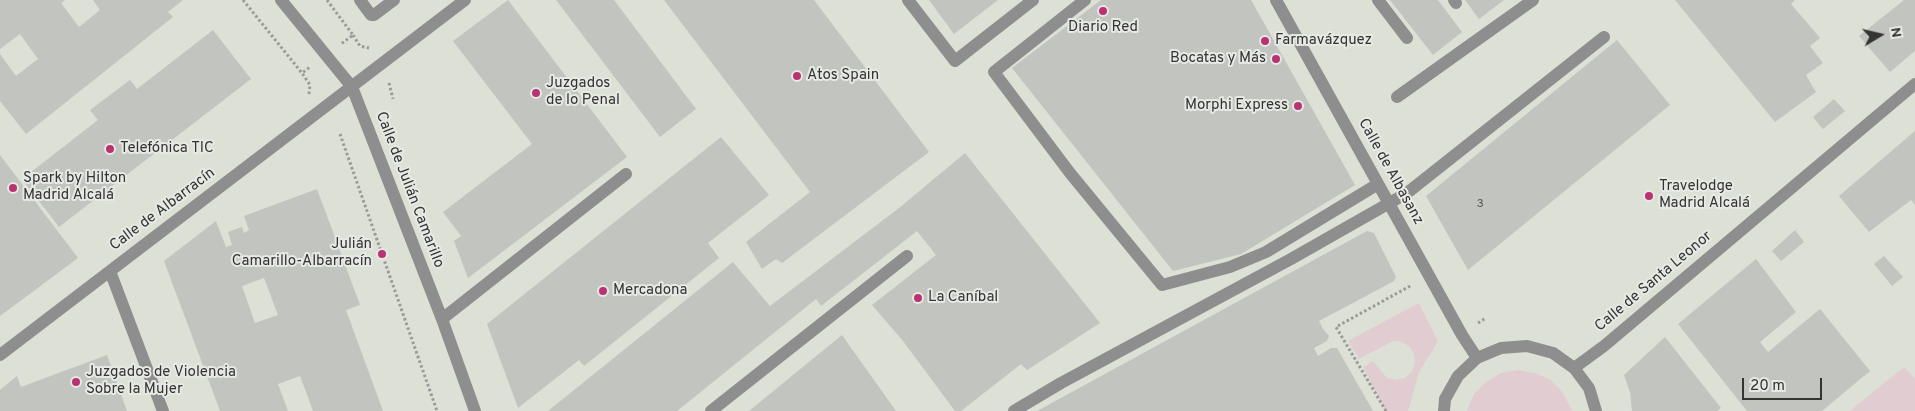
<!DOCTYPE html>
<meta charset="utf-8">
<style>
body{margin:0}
#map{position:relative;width:1915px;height:411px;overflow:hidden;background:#e7e9e5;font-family:Overpass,sans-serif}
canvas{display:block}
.north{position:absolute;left:1855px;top:10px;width:50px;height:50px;-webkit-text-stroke:4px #e7e9e5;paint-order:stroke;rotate:81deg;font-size:14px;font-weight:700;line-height:20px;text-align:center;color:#343433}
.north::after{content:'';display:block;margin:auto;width:18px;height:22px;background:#343433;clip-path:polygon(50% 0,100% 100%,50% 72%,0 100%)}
.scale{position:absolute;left:1742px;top:378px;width:80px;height:22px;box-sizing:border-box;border:2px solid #343433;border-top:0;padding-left:6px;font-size:15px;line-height:18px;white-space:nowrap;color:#343433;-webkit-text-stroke:4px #e7e9e5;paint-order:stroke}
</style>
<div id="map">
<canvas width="1915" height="411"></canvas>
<div class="north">N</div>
<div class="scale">20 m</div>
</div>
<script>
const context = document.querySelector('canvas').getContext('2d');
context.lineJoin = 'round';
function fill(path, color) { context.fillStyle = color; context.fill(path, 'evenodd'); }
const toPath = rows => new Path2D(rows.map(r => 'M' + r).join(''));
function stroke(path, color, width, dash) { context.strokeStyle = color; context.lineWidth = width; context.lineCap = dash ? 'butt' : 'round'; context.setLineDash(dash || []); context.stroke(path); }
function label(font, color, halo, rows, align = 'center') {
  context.font = font + ' Overpass,sans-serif'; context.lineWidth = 4; context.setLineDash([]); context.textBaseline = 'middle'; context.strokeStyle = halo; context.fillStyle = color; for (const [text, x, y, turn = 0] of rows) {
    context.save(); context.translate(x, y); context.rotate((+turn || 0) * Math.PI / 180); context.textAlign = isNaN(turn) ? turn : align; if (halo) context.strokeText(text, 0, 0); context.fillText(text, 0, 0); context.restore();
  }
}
fill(toPath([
 [0,0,1915,0,1915,411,0,411]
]), '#dce0d5');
fill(toPath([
 [1419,303,1438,341,1419,372,1408,411,1386,411,1363,367,1373,361,1387,378,1396,380,1405,378,1412,372,1415,363,1414,354,1409,346,1402,342,1393,341,1359,359,1348,341],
 [1904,367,1915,379,1915,411,1850,411],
 [1518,370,1535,373,1551,380,1563,393,1572,411,1467,411,1474,394,1486,382,1501,373]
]), '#e1ccd2');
fill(toPath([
 [0,0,65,0,61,3,79,27,100,10,93,0,183,0,168,12,173,17,26,134,0,101,0,54,16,76,38,59,20,34,0,49],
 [508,0,627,157,468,278,454,241,461,236,443,212,532,144,453,41],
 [556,0,614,0,696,109,660,137],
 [664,0,814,0,929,152,782,263,776,259,762,269,746,242,810,192],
 [929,0,998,0,954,34],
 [1101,0,1251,0,1355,185,1241,254,1173,271,1012,68],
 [1390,0,1438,0,1462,32,1433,55],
 [1465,0,1504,0,1479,19],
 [1675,0,1795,0,1791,4,1820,38,1810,46,1823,63,1806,75,1816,92,1775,122],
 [1904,0,1915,0,1915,51,1890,72,1859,36],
 [213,30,251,79,59,227,22,179,98,120,90,110,130,80,137,89],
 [1617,40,1670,105,1468,270,1426,196],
 [1834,99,1845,111,1823,129,1813,117],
 [1915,131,1915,205,1911,200,1869,232,1839,196],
 [721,137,769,195,708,243,719,258,584,366,579,360,518,408,487,324],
 [965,153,1100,323,1027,370,1021,364,961,411,955,411,903,341,872,305,936,255,917,231,821,306,816,299,677,411,548,411,733,262,770,306,899,208],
 [0,155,78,258,0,316],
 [317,189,360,305,346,310,383,411,313,411,300,376,278,384,288,411,220,411,164,261,216,221,226,247,232,245,228,232,242,227,244,233,249,230,244,216],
 [264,278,278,315,255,323,242,286],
 [1795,230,1804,242,1781,261,1772,251],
 [1367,231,1374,233,1396,277,1394,281,1319,321,1323,329,1329,336,1327,341,1314,348,1318,356,1331,348,1337,348,1373,411,1037,411],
 [1884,256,1903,277,1892,286,1874,264],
 [1756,259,1796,312,1760,342,1768,352,1820,309,1870,371,1822,411,1747,411,1678,324],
 [842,335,896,411,749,411],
 [1665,337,1721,408,1717,411,1632,411,1630,392,1624,375],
 [107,355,127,411,0,411,0,390,17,376,21,387]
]), '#c2c4c0');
stroke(toPath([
 [243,0,302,73],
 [327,0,353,35,341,44],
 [353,35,360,46,369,48],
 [389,83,393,99],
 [309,94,310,85,302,73,310,67],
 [340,134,437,411],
 [1478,323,1486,318],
 [1386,411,1336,327,1412,285]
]), '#999b98', 3, [2.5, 2.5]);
stroke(toPath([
 [281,0,352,87,442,319,475,411],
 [360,0,371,15,374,15,394,0],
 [908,0,955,61,1033,0],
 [1085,0,994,72,1070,173,1162,285,1230,267,1266,252,1378,184],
 [1276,0,1462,335,1477,358],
 [1378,0,1407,38],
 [1454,0,1456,3],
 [1397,97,1533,0],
 [110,271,163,411],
 [442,319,626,174],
 [0,355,465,0],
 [1574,368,1604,346,1915,84],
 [711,411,907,256],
 [1014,411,1061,383,1291,259,1407,193,1604,37],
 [1444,411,1445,399,1458,376,1477,358,1501,348,1527,346,1553,353,1574,368,1589,388,1596,411]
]), '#8f8e8e', 12);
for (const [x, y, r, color] of [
 [1103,11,5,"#b93272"],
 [1265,41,5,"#b93272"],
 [1276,59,5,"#b93272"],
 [797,76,5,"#b93272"],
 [536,93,5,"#b93272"],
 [1298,106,5,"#b93272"],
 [110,149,5,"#b93272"],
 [13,188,5,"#b93272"],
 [1649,196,5,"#b93272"],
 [382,254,5,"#b93272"],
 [603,291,5,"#b93272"],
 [918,298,5,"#b93272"],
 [76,382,5,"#b93272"]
]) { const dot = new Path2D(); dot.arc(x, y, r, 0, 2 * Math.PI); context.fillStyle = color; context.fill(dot); stroke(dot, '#e7e9e5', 2); }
label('12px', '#585856', null, [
 ["3",1480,205]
]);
label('15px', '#343433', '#e7e9e5', [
 ["Diario Red",1103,28,"center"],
 ["Farmavázquez",1275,41],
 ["Bocatas y Más",1266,59,"right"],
 ["Atos Spain",807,76],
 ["Juzgados",546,84],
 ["de lo Penal",546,101],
 ["Morphi Express",1288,106,"right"],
 ["Telefónica TIC",120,149],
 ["Spark by Hilton",23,179],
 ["Madrid Alcalá",23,196],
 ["Travelodge",1659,187],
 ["Madrid Alcalá",1659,204],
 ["Julián",372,245,"right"],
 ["Camarillo-Albarracín",372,262,"right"],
 ["Mercadona",613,291],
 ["La Caníbal",928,298],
 ["Juzgados de Violencia",86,373],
 ["Sobre la Mujer",86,390]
], 'left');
label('15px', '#343433', '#e7e9e5', [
 ["Calle de Albasanz",1390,172,61],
 ["Calle de Julián Camarillo",409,190,69],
 ["Calle de Albarracín",163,210,-37],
 ["Calle de Santa Leonor",1654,282,-40]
]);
</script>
